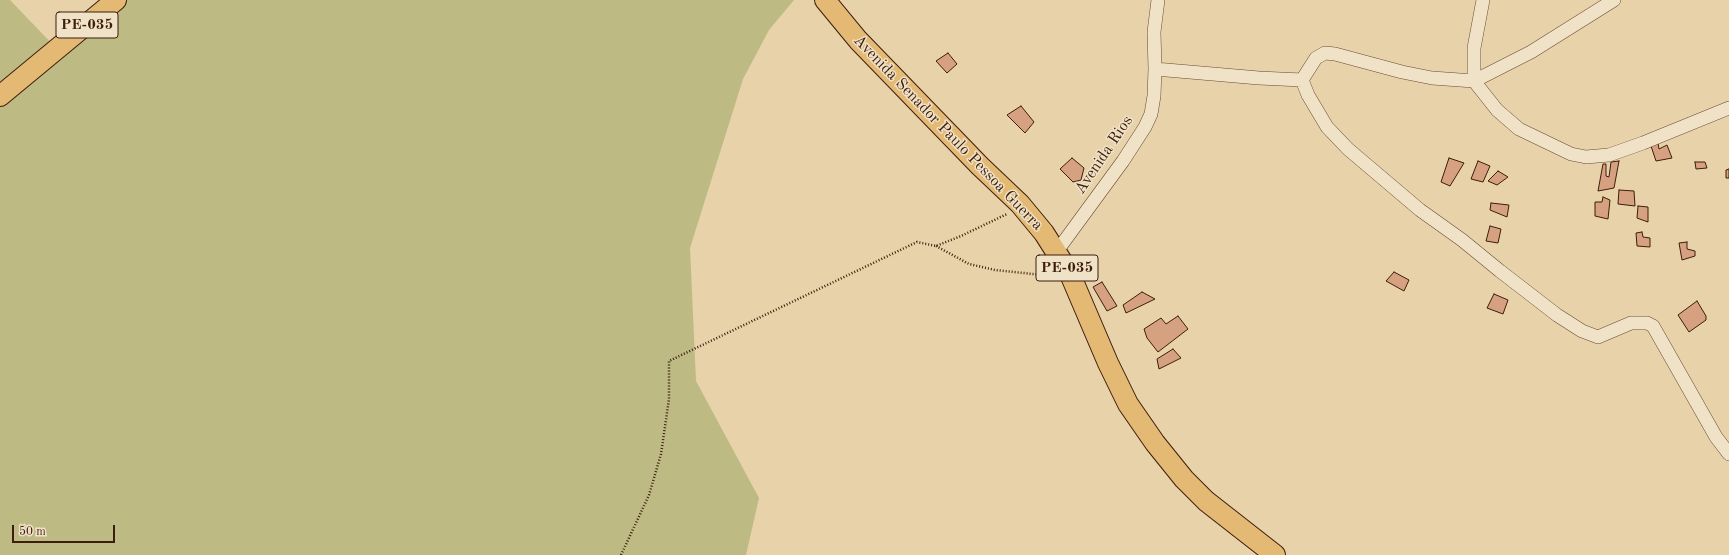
<!DOCTYPE html>
<style>
body{margin:0}
#map{position:relative;width:1729px;height:555px;overflow:hidden;background:#e8d2a9;font-family:"Old Standard TT",serif}
canvas{display:block}
.scale{position:absolute;left:12px;top:525px;width:103px;height:18px;box-sizing:border-box;border:2px solid #3d1d0d;border-top:0;padding-left:5px;font-size:12px;line-height:14px;white-space:nowrap;color:#3d1d0d;-webkit-text-stroke:3px #f0e2c7;paint-order:stroke}
</style>
<div id="map">
<canvas width="1729" height="555"></canvas>
<div class="scale">50 m</div>
</div>
<script>
const context = document.querySelector('canvas').getContext('2d');
context.lineJoin = 'round';
function fill(path, color) { context.fillStyle = color; context.fill(path, 'evenodd'); }
const toPath = rows => new Path2D(rows.map(r => 'M' + r).join(''));
function stroke(path, color, width, dash) { context.strokeStyle = color; context.lineWidth = width; context.lineCap = dash ? 'butt' : 'round'; context.setLineDash(dash || []); context.stroke(path); }
function label(font, color, halo, rows, align = 'center') {
  context.font = font + ' "Old Standard TT",serif'; context.lineWidth = 3; context.setLineDash([]); context.textBaseline = 'middle'; context.strokeStyle = halo; context.fillStyle = color; for (const [text, x, y, turn = 0] of rows) {
    context.save(); context.translate(x, y); context.rotate((+turn || 0) * Math.PI / 180); context.textAlign = isNaN(turn) ? turn : align; if (halo) context.strokeText(text, 0, 0); context.fillText(text, 0, 0); context.restore();
  }
}
fill(toPath([
 [0,0,10,0,57,49,116,0,794,0,769,30,743,79,690,248,696,381,759,498,746,555,0,555]
]), '#bdba84');
const building = toPath([
 [948,53,957,64,947,73,936,61,948,53],
 [1021,106,1034,122,1025,133,1007,115,1021,106],
 [1658,143,1659,149,1667,145,1672,158,1656,161,1651,146,1658,143],
 [1072,158,1084,168,1081,180,1073,182,1060,169,1072,158],
 [1449,158,1464,163,1450,186,1441,182,1449,158],
 [1478,161,1490,166,1483,182,1471,179,1478,161],
 [1619,161,1614,188,1598,191,1603,164,1606,164,1606,176,1609,177,1611,162,1619,161],
 [1695,162,1705,162,1707,168,1696,169,1695,162],
 [1729,169,1729,178,1726,178,1726,170,1729,169],
 [1498,171,1508,177,1497,185,1488,181,1498,171],
 [1619,190,1634,191,1635,206,1618,204,1619,190],
 [1603,197,1610,200,1608,219,1595,216,1595,202,1602,202,1603,197],
 [1491,203,1509,205,1507,217,1490,210,1491,203],
 [1638,206,1648,207,1648,222,1637,218,1638,206],
 [1490,226,1501,229,1498,243,1486,241,1490,226],
 [1642,232,1643,237,1650,238,1650,247,1637,246,1636,233,1642,232],
 [1687,242,1687,249,1695,251,1695,256,1682,260,1679,243,1687,242],
 [1089,261,1098,276,1088,280,1080,266,1089,261],
 [1394,272,1409,280,1404,291,1386,281,1394,272],
 [1102,282,1117,306,1107,311,1093,287,1102,282],
 [1142,292,1155,299,1126,313,1123,305,1142,292],
 [1494,294,1508,300,1503,314,1487,308,1494,294],
 [1697,301,1706,316,1706,320,1689,332,1678,315,1697,301],
 [1178,316,1188,329,1158,352,1147,338,1144,329,1161,318,1166,324,1178,316],
 [1173,349,1181,358,1159,369,1157,359,1173,349]
]);
fill(building, '#d6a180');
stroke(building, '#3d1d0d', 1);
const minor = toPath([
 [1483,0,1474,48,1474,81,1531,52,1614,0],
 [1155,69,1259,78,1302,80,1316,58,1325,53,1335,54,1402,72,1432,78,1474,81,1497,110,1519,129,1571,154,1586,157,1609,155,1643,143,1729,108],
 [1302,80,1308,95,1327,127,1348,149,1420,210,1462,240,1500,271,1557,315,1582,331,1598,337,1631,323,1647,323,1653,326,1716,437,1729,454],
 [1057,251,1123,161,1145,127,1151,114,1154,96,1155,69,1154,32,1158,0]
]);
const primary = toPath([
 [825,0,858,40,980,166,1020,204,1044,233,1070,274,1108,363,1128,404,1155,443,1184,479,1206,501,1275,555],
 [0,96,116,0]
]);
stroke(minor, '#684a34', 14);
stroke(primary, '#3d1d0d', 22);
stroke(toPath([
 [936,246,969,264,995,270,1052,276],
 [621,555,649,495,661,454,669,399,669,361,917,242,936,246,961,236,1007,214]
]), '#3d1d0d', 2.5, [1, 2]);
stroke(minor, '#f0e2c7', 13);
stroke(primary, '#e4b974', 20);
for (const [x, y, w] of [
 [87,25,62],
 [1067,268,62]
]) { const box = new Path2D(); box.roundRect(x - w / 2, y - 13, w, 26, 3); context.fillStyle = '#f0e2c7'; context.fill(box); stroke(box, '#3d1d0d', 1); }
label('bold 15px', '#3d1d0d', null, [
 ["PE-035",87,25],
 ["PE-035",1067,268]
]);
label('16px', '#3d1d0d', '#f0e2c7', [
 ["Avenida Senador Paulo Pessoa Guerra",948,133,46],
 ["Avenida Rios",1104,155,-56]
]);
</script>
